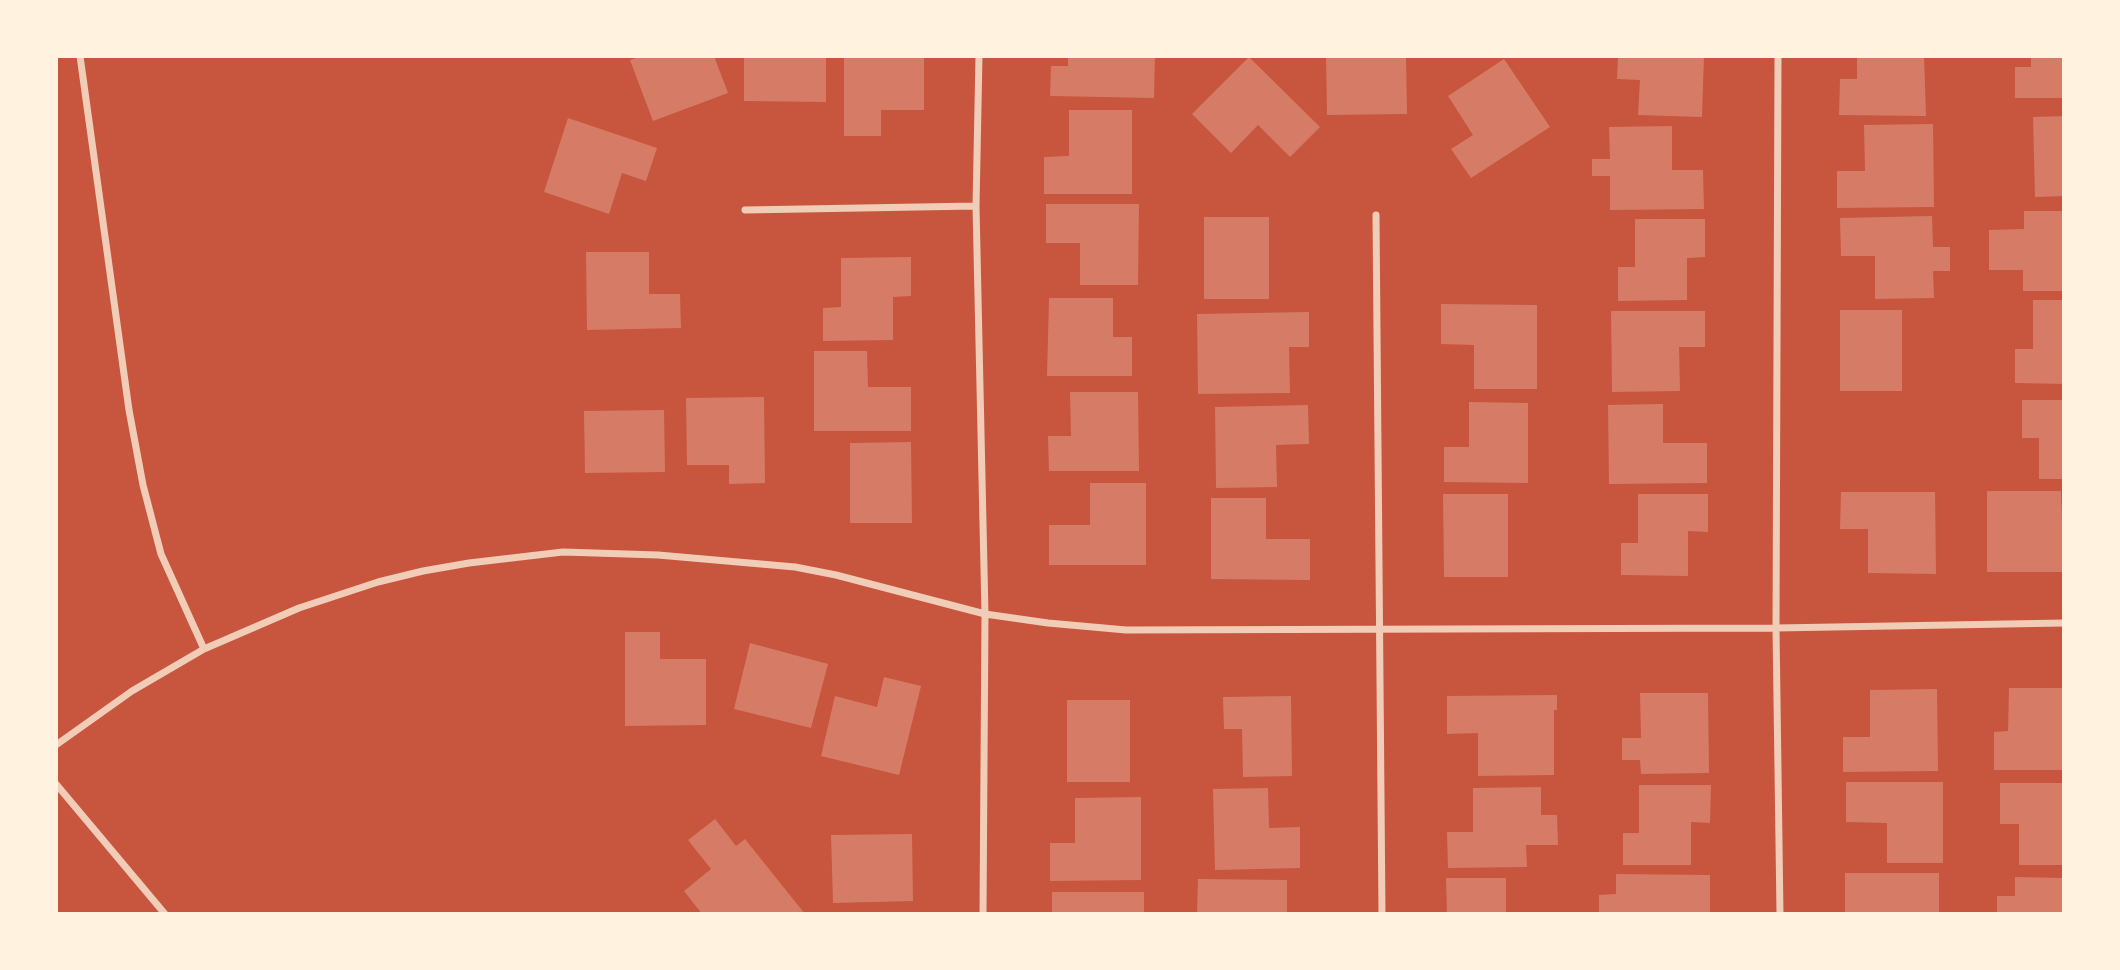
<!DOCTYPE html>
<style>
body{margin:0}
#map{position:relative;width:2120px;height:970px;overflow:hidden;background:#c8553d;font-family:Manrope,sans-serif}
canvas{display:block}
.frame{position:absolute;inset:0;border:58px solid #fff3e0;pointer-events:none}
</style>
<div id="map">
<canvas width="2120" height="970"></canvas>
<div class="frame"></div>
</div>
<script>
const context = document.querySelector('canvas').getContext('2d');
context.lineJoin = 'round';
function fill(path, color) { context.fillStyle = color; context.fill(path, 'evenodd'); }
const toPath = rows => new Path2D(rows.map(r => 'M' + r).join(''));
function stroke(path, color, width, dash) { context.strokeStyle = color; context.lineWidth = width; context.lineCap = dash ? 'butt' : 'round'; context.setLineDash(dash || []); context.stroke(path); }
fill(toPath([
 [642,56,714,56,728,93,653,121,630,60],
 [744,56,826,56,826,102,744,101],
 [844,56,924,56,924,110,881,110,881,136,844,136],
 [1068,56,1155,56,1154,98,1050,96,1051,66,1068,66],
 [1326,56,1406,56,1407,114,1327,115],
 [1618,56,1704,56,1702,117,1638,115,1640,80,1617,79],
 [1857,56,1924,56,1926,116,1839,115,1840,79,1857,79],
 [2031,56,2064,56,2064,98,2015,98,2015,67,2031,67],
 [1249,57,1320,127,1290,157,1258,125,1231,153,1192,114],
 [1504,59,1550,127,1471,178,1451,149,1473,135,1448,96],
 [1069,110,1132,110,1132,194,1044,194,1044,157,1069,156],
 [2064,116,2064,196,2035,197,2033,117],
 [568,118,657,148,646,181,622,173,609,214,544,192],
 [1933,124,1934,207,1837,208,1837,171,1865,171,1864,125],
 [1672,126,1672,170,1703,170,1704,209,1610,210,1610,176,1592,176,1592,159,1610,159,1609,127],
 [1046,204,1139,204,1138,285,1080,285,1080,243,1046,243],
 [2024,211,2064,211,2064,291,2023,291,2023,270,1989,270,1989,230,2024,229],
 [1932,216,1933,247,1950,247,1950,271,1933,271,1934,298,1875,299,1875,256,1841,256,1840,218],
 [1204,217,1269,217,1269,299,1204,299],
 [1635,219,1705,219,1705,257,1687,258,1687,300,1618,301,1618,267,1635,267],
 [586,252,649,252,649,294,680,294,681,328,587,330],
 [911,257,911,296,893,297,893,340,823,341,823,308,841,307,841,258],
 [1049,298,1113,298,1113,337,1132,337,1132,376,1047,376],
 [2033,300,2064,300,2064,384,2015,383,2015,349,2033,349],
 [1441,304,1537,305,1537,389,1474,389,1474,345,1441,344],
 [1840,310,1902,310,1902,391,1840,391],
 [1611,311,1705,311,1705,347,1679,347,1680,391,1612,392],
 [1309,312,1309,347,1289,347,1290,393,1198,394,1197,314],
 [814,351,867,351,868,387,911,387,911,431,814,431],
 [1070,392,1138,392,1139,471,1049,471,1048,436,1071,436],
 [764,397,765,483,729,484,729,465,687,465,686,398],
 [2022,400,2064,400,2064,479,2039,479,2039,438,2022,438],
 [1469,402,1528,403,1528,483,1444,482,1444,447,1469,447],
 [1663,404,1663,443,1707,443,1707,483,1609,484,1608,405],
 [1308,405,1309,444,1276,445,1277,487,1216,488,1215,407],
 [664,410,665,472,585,473,584,411],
 [911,442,912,523,850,523,850,443],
 [1090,483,1146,483,1146,565,1049,565,1049,525,1090,525],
 [1987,491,2061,491,2064,572,1987,572],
 [1841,492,1935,492,1936,574,1868,573,1868,529,1840,529],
 [1443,494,1508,494,1508,577,1444,577],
 [1638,494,1708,494,1708,532,1688,531,1688,576,1621,575,1621,543,1638,543],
 [1211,498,1266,498,1266,539,1310,539,1310,580,1211,579],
 [625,632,660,632,660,659,706,659,706,725,625,726],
 [750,643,828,664,811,728,734,709],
 [884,677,921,686,899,775,821,756,835,696,877,707],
 [2009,688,2062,688,2064,770,1994,770,1994,732,2008,731],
 [1937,689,1938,771,1843,772,1843,737,1870,737,1870,690],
 [1640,693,1708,693,1709,773,1641,774,1640,760,1622,760,1622,738,1641,738],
 [1557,695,1557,710,1554,710,1554,775,1478,776,1478,733,1447,734,1447,696],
 [1291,696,1292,776,1243,777,1242,729,1224,729,1223,697],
 [1067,700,1130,700,1130,782,1067,782],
 [1846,782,1943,782,1943,863,1887,863,1887,823,1846,822],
 [2000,783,2064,783,2064,865,2019,865,2019,824,2000,824],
 [1639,785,1711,785,1710,823,1691,822,1691,865,1623,865,1623,833,1639,833],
 [1541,787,1541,815,1557,815,1558,845,1526,845,1527,867,1448,868,1447,832,1473,832,1473,788],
 [1268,788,1269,828,1300,827,1300,868,1215,870,1213,789],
 [1141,797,1141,880,1050,881,1050,843,1075,843,1075,798],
 [715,819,736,846,745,839,805,914,702,914,684,891,711,869,688,840],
 [912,834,913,901,833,903,831,835],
 [1845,873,1939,873,1939,914,1845,913],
 [1616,874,1710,875,1710,914,1599,914,1599,895,1616,894],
 [2015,877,2064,878,2064,914,1997,914,1997,896,2015,896],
 [1446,878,1506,878,1506,914,1447,914],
 [1198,879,1287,880,1287,914,1197,914],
 [1052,892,1144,892,1144,914,1052,914]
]), '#d67c66');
stroke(toPath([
 [80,56,129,410,143,485,161,554,204,649],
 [979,56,976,206,985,614,983,914],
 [1778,56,1776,628,1780,914],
 [745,210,976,206],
 [1376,215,1382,914],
 [56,745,132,691,204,649,299,608,378,582,423,571,469,563,563,552,658,555,795,567,836,575,985,614,1048,623,1126,630,1776,628,2064,623],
 [56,784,165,914]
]), '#f1ccb7', 7);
</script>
